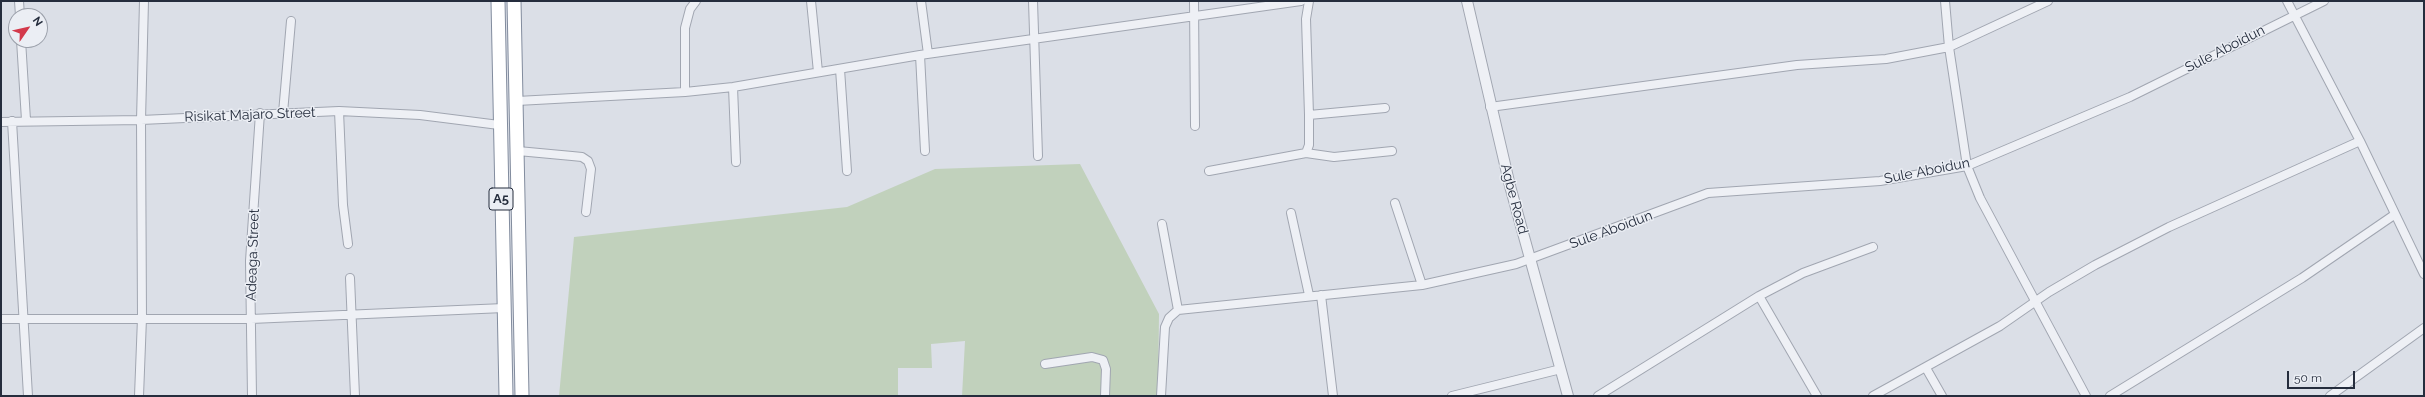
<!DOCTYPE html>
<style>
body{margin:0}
#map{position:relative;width:2425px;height:397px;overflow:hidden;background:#dbdfe7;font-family:Raleway,sans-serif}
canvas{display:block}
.frame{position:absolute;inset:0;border:2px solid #252d3d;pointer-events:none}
.north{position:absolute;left:8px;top:8px;width:40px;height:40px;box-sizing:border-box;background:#ebeef4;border:1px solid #9ca1ab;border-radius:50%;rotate:56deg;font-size:11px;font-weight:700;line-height:16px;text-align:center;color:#252d3d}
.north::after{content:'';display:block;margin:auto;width:14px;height:18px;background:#d3394b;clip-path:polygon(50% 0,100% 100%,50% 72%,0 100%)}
.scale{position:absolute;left:2287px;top:371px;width:68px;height:18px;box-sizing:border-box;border:2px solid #252d3d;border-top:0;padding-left:5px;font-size:12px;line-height:14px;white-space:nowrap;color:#252d3d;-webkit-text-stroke:3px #ebeef4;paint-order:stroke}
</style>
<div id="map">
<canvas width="2425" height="397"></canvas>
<div class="frame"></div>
<div class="north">N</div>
<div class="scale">50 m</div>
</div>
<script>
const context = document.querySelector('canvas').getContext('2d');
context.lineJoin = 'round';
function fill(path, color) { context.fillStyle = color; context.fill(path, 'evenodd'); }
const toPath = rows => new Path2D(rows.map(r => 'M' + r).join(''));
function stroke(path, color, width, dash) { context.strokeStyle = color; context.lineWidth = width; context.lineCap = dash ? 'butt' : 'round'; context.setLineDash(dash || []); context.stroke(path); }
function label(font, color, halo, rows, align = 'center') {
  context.font = font + ' Raleway,sans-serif'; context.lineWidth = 3; context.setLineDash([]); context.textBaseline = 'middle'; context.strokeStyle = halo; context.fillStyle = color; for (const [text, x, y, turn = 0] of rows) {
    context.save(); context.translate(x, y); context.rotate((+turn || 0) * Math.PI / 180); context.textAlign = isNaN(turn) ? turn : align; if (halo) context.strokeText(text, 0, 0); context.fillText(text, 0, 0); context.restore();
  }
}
fill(toPath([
 [1080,164,1159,314,1158,396,962,396,965,341,931,344,932,368,898,368,898,396,559,396,574,237,847,207,935,169]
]), '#c1d1bc');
const minor = toPath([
 [19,1,20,16],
 [811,1,818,72],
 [921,1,928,54],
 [1033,1,1038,156],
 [1194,1,1195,126],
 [1309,1,1306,19,1309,115,1385,108],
 [1945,1,1949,47,1967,166,1980,198,2086,396],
 [2287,1,2360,141,2424,274],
 [21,40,26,120],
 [920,55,925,151],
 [840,69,847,171],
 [733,87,736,162],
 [685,92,685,28,690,9,696,1],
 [517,101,685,92,733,87,920,55,1301,1],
 [1490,107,1797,65,1886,59,1949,47,2048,1],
 [339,111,343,205,348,244],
 [283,113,291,21],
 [12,121,28,396],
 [1,122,141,120,339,111,420,115,499,125],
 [518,151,572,156,582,157,588,161,591,169,586,212],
 [1306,153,1334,157,1392,151],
 [1209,171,1306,153,1309,145,1309,115],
 [1395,203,1422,285],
 [1291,213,1309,295],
 [1162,224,1178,310],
 [350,278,355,396],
 [1321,295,1333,396],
 [1759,296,1817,396],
 [1,319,251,319,504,308],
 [1045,364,1092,357,1103,360,1106,369,1105,396],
 [1926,368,1942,396],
 [139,396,142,318,141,120,144,1],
 [252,396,250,261,260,113],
 [1161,396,1165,327,1169,318,1178,310,1422,285,1516,264,1708,193,1880,181,1967,166,2130,97,2324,1],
 [1452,396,1561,369],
 [1598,396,1759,296,1803,273,1873,247],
 [1873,396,2000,326,2049,292,2095,265,2169,227,2360,141],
 [2110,396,2302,278,2394,215],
 [2330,396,2424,328]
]);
const tertiary = toPath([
 [1467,1,1510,186,1568,396]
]);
const trunk = toPath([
 [498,1,506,396],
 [514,1,522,396]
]);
stroke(minor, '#a1a6b1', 10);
stroke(tertiary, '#a1a6b1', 12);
stroke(trunk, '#828c9e', 15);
stroke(minor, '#eef0f5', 8);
stroke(tertiary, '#eef0f5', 10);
stroke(trunk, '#fff', 13);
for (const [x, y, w] of [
 [501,199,24]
]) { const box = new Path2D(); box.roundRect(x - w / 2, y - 11, w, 22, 3); context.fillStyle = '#ebeef4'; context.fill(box); stroke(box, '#252d3d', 1); }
label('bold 13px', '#252d3d', null, [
 ["A5",501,199]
]);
label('14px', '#252d3d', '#ebeef4', [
 ["Sule Aboidun",2225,49,-27],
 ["Risikat Majaro Street",250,115,-2],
 ["Sule Aboidun",1927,171,-11],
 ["Agbe Road",1514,199,75],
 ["Sule Aboidun",1611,230,-20],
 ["Adeaga Street",253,255,-88]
]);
</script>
